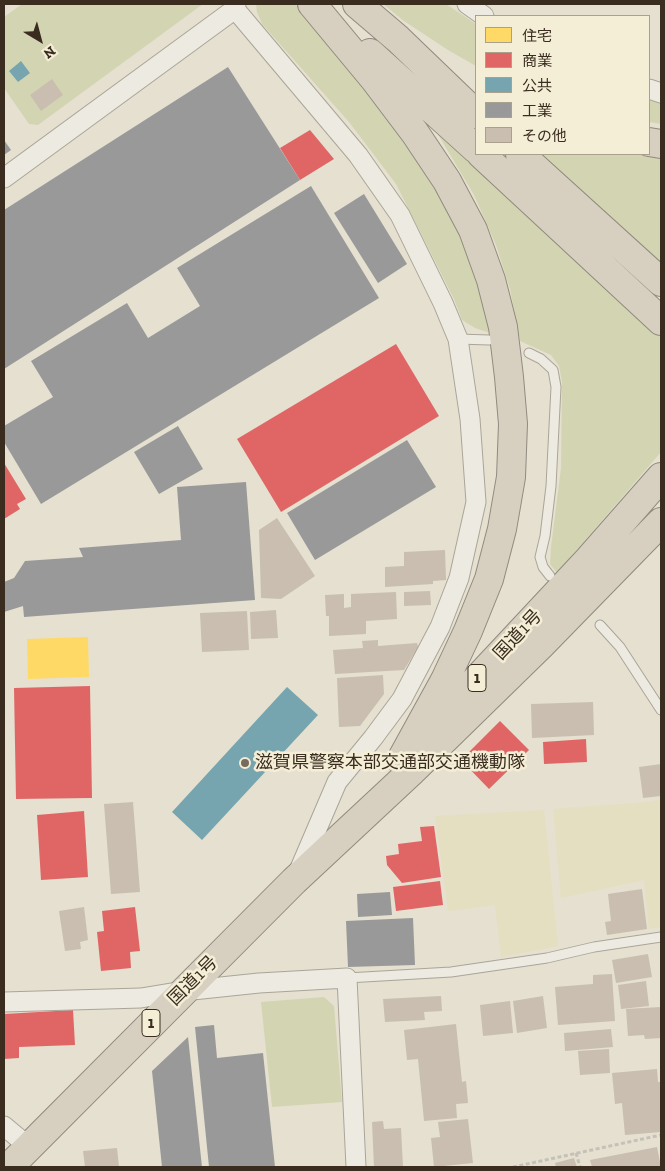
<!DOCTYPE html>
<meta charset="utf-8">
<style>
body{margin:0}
#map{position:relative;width:665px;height:1171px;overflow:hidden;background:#e5e0cf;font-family:"Zilla Slab","Noto Sans JP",serif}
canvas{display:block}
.frame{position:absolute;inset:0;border:5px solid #3a2d20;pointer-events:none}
.legend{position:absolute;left:475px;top:15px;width:175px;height:140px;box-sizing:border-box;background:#f5eed6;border:1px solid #aaa18d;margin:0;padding:6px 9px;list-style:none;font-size:15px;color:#3a2d20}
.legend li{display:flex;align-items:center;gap:10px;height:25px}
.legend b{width:25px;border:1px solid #aaa18d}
.north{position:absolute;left:15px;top:15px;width:50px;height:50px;-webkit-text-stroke:4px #f5eed6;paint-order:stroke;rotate:143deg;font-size:14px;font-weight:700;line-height:20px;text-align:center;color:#3a2d20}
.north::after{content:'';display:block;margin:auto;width:18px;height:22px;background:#3a2d20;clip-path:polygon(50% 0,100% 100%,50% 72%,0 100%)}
</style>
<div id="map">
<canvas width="665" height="1171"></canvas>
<div class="frame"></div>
<ul class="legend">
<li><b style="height:14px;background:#ffd966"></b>住宅</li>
<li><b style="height:14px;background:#e06666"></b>商業</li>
<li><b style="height:14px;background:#76a5af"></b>公共</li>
<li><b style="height:14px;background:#999"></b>工業</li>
<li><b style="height:14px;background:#c9beb0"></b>その他</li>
</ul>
<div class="north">N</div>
</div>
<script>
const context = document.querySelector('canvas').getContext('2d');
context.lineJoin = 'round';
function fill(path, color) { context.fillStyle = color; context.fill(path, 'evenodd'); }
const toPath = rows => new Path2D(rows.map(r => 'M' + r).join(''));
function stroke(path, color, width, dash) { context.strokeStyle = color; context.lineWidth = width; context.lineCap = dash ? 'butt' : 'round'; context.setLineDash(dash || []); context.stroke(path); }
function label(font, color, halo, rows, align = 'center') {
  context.font = font + ' "Zilla Slab","Noto Sans JP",serif'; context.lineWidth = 5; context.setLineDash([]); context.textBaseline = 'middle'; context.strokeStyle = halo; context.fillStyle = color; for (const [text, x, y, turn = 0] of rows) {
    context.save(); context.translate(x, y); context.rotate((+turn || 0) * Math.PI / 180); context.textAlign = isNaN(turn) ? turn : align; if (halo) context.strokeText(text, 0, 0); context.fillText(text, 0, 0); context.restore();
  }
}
fill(toPath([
 [661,800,661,927,649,929,644,880,561,898,553,809,635,803],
 [544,810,558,946,501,957,495,905,448,911,435,816]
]), '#e4dfc0');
fill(toPath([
 [22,4,203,4,38,125,29,124,4,88,4,17],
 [256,4,295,4,313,20,370,84,447,200,484,296,490,333,475,328,462,320,454,299,396,184,349,122,262,24,257,12],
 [383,4,446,4,476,24,476,66,448,50,404,21],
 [649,99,661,102,661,124,649,122],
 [436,131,661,337,661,452,557,573,550,564,551,547,561,468,562,382,559,366,551,355,520,341,510,289,496,245,474,195],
 [541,154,661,154,661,264],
 [324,997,334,1006,342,1102,272,1107,261,1002]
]), '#d3d5b2');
fill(toPath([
 [88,637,89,677,28,679,27,639]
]), '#ffd966');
fill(toPath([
 [310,130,334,159,300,180,280,148],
 [396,344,439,416,281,512,237,439],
 [4,463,26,499,17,504,20,509,4,519],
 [90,686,92,798,16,799,14,688],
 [500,721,529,750,489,789,461,760],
 [586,739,587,762,544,764,543,742],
 [84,811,88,877,41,880,37,815],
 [434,826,441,877,402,883,387,865,386,856,399,854,398,844,422,841,420,827],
 [440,881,443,905,396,911,393,887],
 [135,907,140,951,130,952,131,968,101,971,97,932,104,931,102,911],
 [73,1010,75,1045,19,1047,19,1058,4,1059,4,1014]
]), '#e06666');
fill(toPath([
 [21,61,30,73,18,82,9,71],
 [287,687,318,715,202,840,172,812]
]), '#76a5af');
fill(toPath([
 [228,67,300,180,4,369,4,210],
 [4,140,11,150,4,155],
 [311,186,379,298,41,504,4,442,4,426,53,397,31,361,127,303,148,338,200,306,177,268],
 [364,194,407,264,378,283,334,213],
 [178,426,203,469,159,494,134,452],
 [407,440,436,487,315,560,287,513],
 [246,482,255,600,24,617,23,606,4,612,4,582,14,578,25,561,83,557,79,548,181,540,177,487],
 [390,892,392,915,358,917,357,894],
 [413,918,415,965,348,967,346,921],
 [214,1025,217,1058,263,1053,275,1167,209,1167,195,1027],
 [188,1037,202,1167,162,1167,152,1071]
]), '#999');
fill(toPath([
 [52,79,63,95,41,111,30,95],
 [277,518,315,576,281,599,261,598,259,530],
 [445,550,446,580,433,581,433,584,385,587,385,567,404,566,404,552],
 [430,591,431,605,404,606,404,592],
 [396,592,397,619,366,621,366,634,329,636,329,616,326,616,325,595,344,594,344,608,351,607,351,594],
 [276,610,278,638,251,639,250,612],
 [247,611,249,650,202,652,200,613],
 [378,640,378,646,417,643,418,647,404,670,335,674,333,650,363,648,362,641],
 [383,675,384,694,360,726,339,727,337,678],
 [593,702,594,735,532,738,531,704],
 [661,764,661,796,643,798,639,767],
 [133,802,140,892,111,894,104,804],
 [642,889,647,929,607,935,605,922,611,921,608,894],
 [84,907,88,940,80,942,81,949,65,951,59,911],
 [648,954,652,977,616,983,612,960],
 [612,974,615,1021,558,1025,555,987,593,984,593,975],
 [646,981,649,1006,621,1009,618,985],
 [441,996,442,1011,424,1012,425,1020,385,1022,383,999],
 [543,996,547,1028,517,1033,513,1001],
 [510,1001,513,1033,483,1036,480,1005],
 [661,1007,661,1038,645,1039,644,1035,628,1036,626,1009],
 [456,1024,462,1082,466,1081,468,1103,456,1104,457,1118,424,1121,418,1059,407,1060,404,1030],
 [611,1029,613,1047,565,1051,564,1033],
 [609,1049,610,1073,580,1075,578,1051],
 [657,1069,658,1082,661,1082,661,1132,625,1135,622,1103,615,1104,612,1073],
 [468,1119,473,1163,434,1167,431,1138,440,1137,438,1122],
 [383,1121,384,1129,401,1128,403,1167,374,1167,372,1122],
 [657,1147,661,1167,592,1167,590,1160],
 [117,1148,119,1167,85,1167,83,1151],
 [574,1158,577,1167,556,1167,555,1163]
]), '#c9beb0');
const lane = toPath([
 [458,339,489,340],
 [529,353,541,359,553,370,556,387,551,486,545,536,540,557,543,567,550,576],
 [600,625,620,647,661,710],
 [347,978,451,972,547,958,594,947,661,937]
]);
const street = toPath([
 [467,4,484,16],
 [235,9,358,155,400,215,443,303,458,339,470,419,476,502,459,578,440,627,402,699,373,738,337,782,298,873],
 [649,89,661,93],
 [4,178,235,9,236,4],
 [4,1002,141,998,183,991,259,983,347,978,356,1167],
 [4,1126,28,1146]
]);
const highway = toPath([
 [312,4,375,80,415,133,447,181,473,230,491,280,503,327,509,377,513,424,511,477,502,529,489,579,468,631,445,680,401,760],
 [357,4,398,39,476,114],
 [370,53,476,149],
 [649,142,661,144],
 [481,154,661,321],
 [520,154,661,282],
 [432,727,589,559,661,477],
 [9,1167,294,881,412,771,541,645,661,522]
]);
stroke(lane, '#aaa598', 11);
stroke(street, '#aaa598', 21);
stroke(highway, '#908a7f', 30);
stroke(toPath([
 [576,1153,580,1167],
 [513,1167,661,1135]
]), '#c6c1b8', 3, [4, 2.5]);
stroke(lane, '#edeae1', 9);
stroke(street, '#edeae1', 19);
stroke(highway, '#d7d0c0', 28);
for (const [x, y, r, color] of [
 [245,763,5,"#766c5d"]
]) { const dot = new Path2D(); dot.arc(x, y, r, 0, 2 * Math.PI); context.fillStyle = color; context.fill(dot); stroke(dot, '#f5eed6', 2); }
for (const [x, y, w] of [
 [477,678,18],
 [151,1023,18]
]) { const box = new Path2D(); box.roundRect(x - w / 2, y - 13.5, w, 27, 4); context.fillStyle = '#f5eed6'; context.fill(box); stroke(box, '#3a2d20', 1); }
label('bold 16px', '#3a2d20', null, [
 ["1",477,678],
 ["1",151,1023]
]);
label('18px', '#3a2d20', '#f5eed6', [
 ["国道1号",518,635,-47],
 ["国道1号",193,981,-45]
]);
label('18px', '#3a2d20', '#f5eed6', [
 ["滋賀県警察本部交通部交通機動隊",255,763]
], 'left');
</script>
